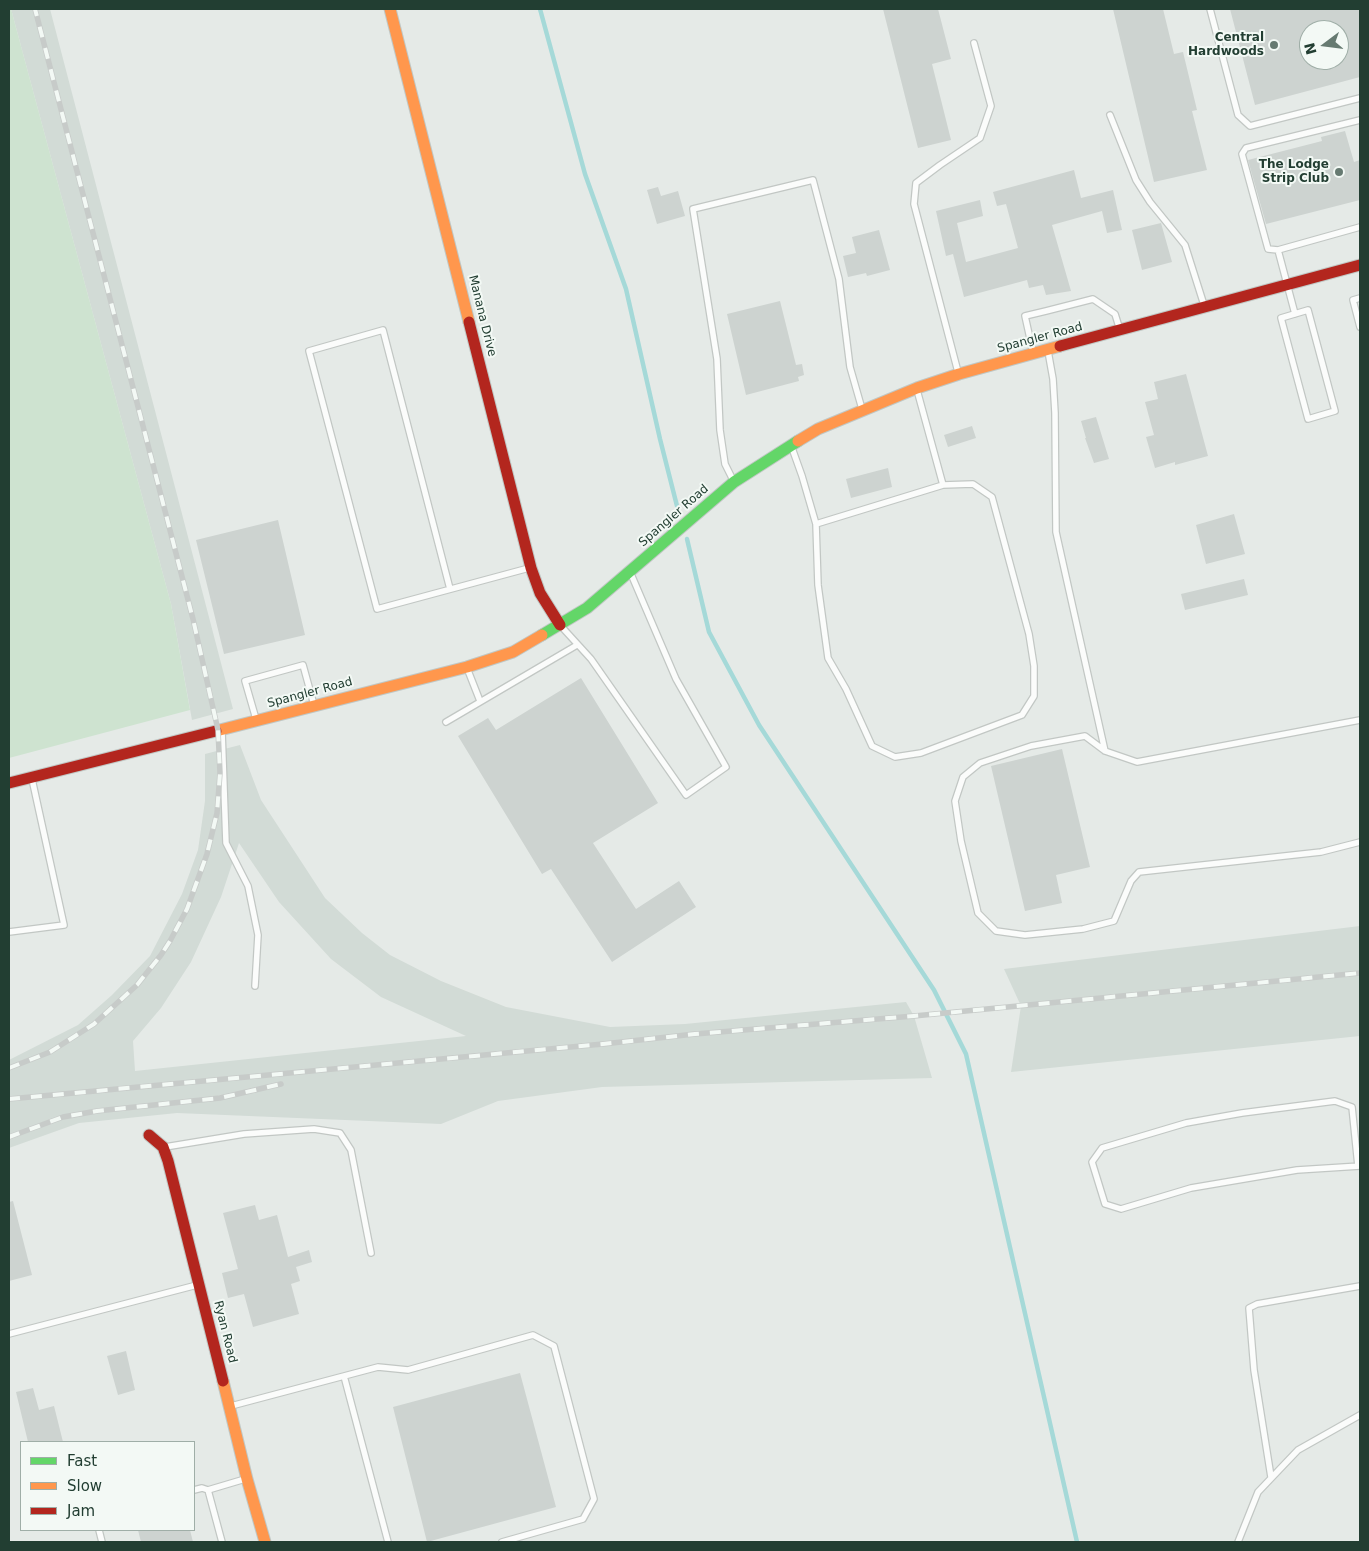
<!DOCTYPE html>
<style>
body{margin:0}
#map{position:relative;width:1369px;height:1551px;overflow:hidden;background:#e5eae7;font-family:"DejaVu Sans",sans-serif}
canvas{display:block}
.frame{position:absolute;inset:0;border:10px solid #223e32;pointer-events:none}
.legend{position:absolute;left:20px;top:1441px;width:175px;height:90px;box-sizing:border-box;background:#f3f9f5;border:1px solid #9faea7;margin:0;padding:6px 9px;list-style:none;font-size:15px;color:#223e32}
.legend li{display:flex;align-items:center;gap:10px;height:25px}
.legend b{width:25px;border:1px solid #9faea7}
.north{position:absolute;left:1299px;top:20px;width:50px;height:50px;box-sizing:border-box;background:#f3f9f5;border:1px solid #9faea7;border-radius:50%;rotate:255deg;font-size:14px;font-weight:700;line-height:20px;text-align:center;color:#223e32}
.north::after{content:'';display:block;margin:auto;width:18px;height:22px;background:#667a71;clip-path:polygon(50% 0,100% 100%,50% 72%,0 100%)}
</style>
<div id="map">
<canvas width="1369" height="1551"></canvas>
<div class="frame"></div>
<ul class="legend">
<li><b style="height:6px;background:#63d668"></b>Fast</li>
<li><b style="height:6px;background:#ff974d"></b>Slow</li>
<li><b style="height:6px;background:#b3261e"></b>Jam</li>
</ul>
<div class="north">N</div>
</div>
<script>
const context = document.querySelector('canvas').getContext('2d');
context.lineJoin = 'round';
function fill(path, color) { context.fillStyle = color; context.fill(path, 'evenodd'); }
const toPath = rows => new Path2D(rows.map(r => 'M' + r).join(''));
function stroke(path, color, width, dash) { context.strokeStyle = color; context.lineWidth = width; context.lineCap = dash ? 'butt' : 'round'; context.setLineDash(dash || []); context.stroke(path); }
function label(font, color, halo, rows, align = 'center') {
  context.font = font + ' "DejaVu Sans",sans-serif'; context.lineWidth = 4; context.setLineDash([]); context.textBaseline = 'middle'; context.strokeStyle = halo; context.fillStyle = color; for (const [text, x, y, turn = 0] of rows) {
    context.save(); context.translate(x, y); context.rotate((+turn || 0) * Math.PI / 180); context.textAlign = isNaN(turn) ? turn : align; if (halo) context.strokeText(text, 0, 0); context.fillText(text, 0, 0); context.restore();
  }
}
fill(toPath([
 [11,9,50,9,233,709,192,720,171,604],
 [240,745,261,800,325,898,362,933,390,955,441,981,506,1007,610,1027,685,1024,906,1002,914,1016,932,1078,602,1087,498,1101,441,1124,177,1113,79,1123,9,1148,9,1060,78,1025,112,995,150,956,182,894,198,850,205,801,205,754],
 [239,843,279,902,331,959,381,997,466,1036,135,1071,133,1041,161,1008,191,962,221,897],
 [1360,926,1360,1036,1011,1072,1021,1006,1004,969]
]), '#d2dbd6');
fill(toPath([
 [9,9,11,9,171,604,190,710,9,758]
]), '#cee3d0');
stroke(toPath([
 [540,9,585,174,626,289,660,439,677,506],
 [687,539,709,632,759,725,934,990,966,1054,1077,1542]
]), '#a5d9d8', 4.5);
fill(toPath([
 [883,9,938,9,951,59,932,64,951,140,918,148],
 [1113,9,1163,9,1174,54,1183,52,1197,110,1192,111,1207,170,1154,182],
 [1230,9,1360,9,1360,77,1255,105],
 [1309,30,1339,30,1339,60,1309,60],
 [1345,131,1354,162,1360,160,1360,200,1266,224,1248,160,1322,141,1321,137],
 [1074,170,1081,198,1113,190,1122,230,1107,233,1102,211,1052,225,1071,291,1046,295,1043,285,1029,288,1027,280,964,297,953,254,946,256,936,211,980,200,983,216,957,223,966,262,1018,248,1006,204,997,206,993,192],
 [658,187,661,196,678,191,685,216,657,224,647,190],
 [1161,223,1172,262,1142,270,1132,230],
 [879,230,890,270,867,276,866,273,848,277,843,256,856,253,852,237],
 [780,301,796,365,802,364,804,375,798,377,799,381,746,395,727,314],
 [1186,374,1208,456,1175,465,1175,462,1155,468,1146,437,1154,435,1145,402,1158,399,1154,382],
 [1096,417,1109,459,1094,463,1085,438,1086,438,1081,421],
 [972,426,976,438,948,447,944,435],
 [888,468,892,487,851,498,846,479],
 [1234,514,1245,554,1206,564,1196,525],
 [278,520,305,635,224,654,196,540],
 [1244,579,1248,595,1185,610,1181,594],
 [581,678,658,803,593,843,636,909,679,881,696,907,612,962,551,869,542,874,458,736,488,718,496,730],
 [1062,749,1090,867,1056,875,1062,903,1025,911,991,766],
 [13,1201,32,1275,9,1281,9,1202],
 [255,1205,259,1220,277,1215,288,1257,309,1250,312,1262,296,1267,300,1281,291,1284,299,1314,253,1327,244,1294,228,1298,222,1273,238,1269,223,1213],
 [126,1351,135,1390,118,1395,107,1356],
 [520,1373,556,1507,427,1542,393,1407],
 [33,1388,39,1410,54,1406,63,1442,28,1442,16,1392],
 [138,1530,190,1530,193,1542,141,1542]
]), '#cdd3d0');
const lane = toPath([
 [1210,9,1238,115,1250,126,1360,98],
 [1110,115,1136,180,1150,202,1185,245,1204,305],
 [1278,250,1360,227],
 [1360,298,1353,300,1360,327],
 [1308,310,1335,411,1308,419,1281,318,1308,310],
 [1295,314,1278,250,1268,249,1242,154,1246,148,1360,120],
 [1048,351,1053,379,1055,413,1056,532,1105,751],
 [1033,352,1025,316,1046,311,1093,299,1115,314,1120,330],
 [958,372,914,204,916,183,940,165,980,138,991,106,974,43],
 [917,390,943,485],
 [792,448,802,476,816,524,818,585,828,658,846,689,872,746,895,757,921,753,1022,715,1034,696,1034,666,1029,634,992,497,973,484,943,485,816,524],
 [733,480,725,464,720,430,717,359,693,209,813,180,839,279,850,367,862,409],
 [450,589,383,330,309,351,377,609,529,568],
 [560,625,591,659,686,795,726,767,676,679,631,574],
 [467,668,480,701],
 [256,719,245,681,303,665,314,705],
 [1360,720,1137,762,1105,751,1085,736,1031,746,980,763,963,777,955,801,961,841,978,913,996,931,1025,935,1083,929,1114,921,1131,881,1139,872,1321,852,1360,842],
 [446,722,577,645],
 [222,731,226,843,248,886,258,935,255,986],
 [9,932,64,925,32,779],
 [165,1147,244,1134,314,1129,340,1133,351,1150,371,1253],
 [1358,1166,1352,1107,1335,1101,1242,1113,1186,1123,1102,1148,1092,1162,1105,1204,1121,1209,1191,1188,1297,1170,1360,1166],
 [9,1334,197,1285],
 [344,1376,388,1542],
 [231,1406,378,1367,408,1370,533,1335,554,1346,594,1499,583,1519,502,1542],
 [1271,1477,1254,1370,1249,1308,1257,1304,1360,1286],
 [194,1490,202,1488,208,1490,222,1542],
 [208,1490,245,1479],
 [99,1530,102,1542],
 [1238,1542,1258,1492,1298,1450,1360,1415]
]);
const fast = toPath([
 [542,635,587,608,734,482,798,441]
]);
const slow = toPath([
 [390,9,469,322],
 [798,441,818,429,917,388,959,374,1060,346],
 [216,731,467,667,513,652,542,635],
 [223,1381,247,1479,265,1542]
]);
const jam = toPath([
 [469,322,531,568,540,593,560,625],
 [1060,346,1360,265],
 [9,783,216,731],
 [149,1135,163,1147,168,1161,223,1381]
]);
stroke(lane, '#c2c7c4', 8);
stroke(fast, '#c0c7c4', 13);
stroke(slow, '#c0c7c4', 13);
stroke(jam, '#c0c7c4', 13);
stroke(lane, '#fbfcfb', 5.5);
stroke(fast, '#63d668', 11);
stroke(slow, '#ff974d', 11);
stroke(jam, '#b3261e', 11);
const rail = toPath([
 [9,1068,50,1052,94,1024,137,985,161,955,170,941,187,909,207,854,217,813,220,773,218,730,193,619,35,9],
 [9,1099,603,1044,695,1034,914,1016,1360,973],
 [9,1137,63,1117,97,1111,220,1098,281,1084]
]);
stroke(rail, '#c7cbc9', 5.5);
stroke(rail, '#f3f9f5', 4, [11]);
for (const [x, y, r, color] of [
 [1274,45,5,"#667a71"],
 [1339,172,5,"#667a71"]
]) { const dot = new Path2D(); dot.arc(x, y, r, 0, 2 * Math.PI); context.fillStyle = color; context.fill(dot); stroke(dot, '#f3f9f5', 2); }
label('bold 12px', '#223e32', '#f3f9f5', [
 ["Central",1264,38],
 ["Hardwoods",1264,52],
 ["The Lodge",1329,165],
 ["Strip Club",1329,179]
], 'right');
label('12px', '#223e32', '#f3f9f5', [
 ["Manana Drive",482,316,76],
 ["Spangler Road",1040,338,-15],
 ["Spangler Road",674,516,-41],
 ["Spangler Road",310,693,-15],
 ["Ryan Road",225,1332,76]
]);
</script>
